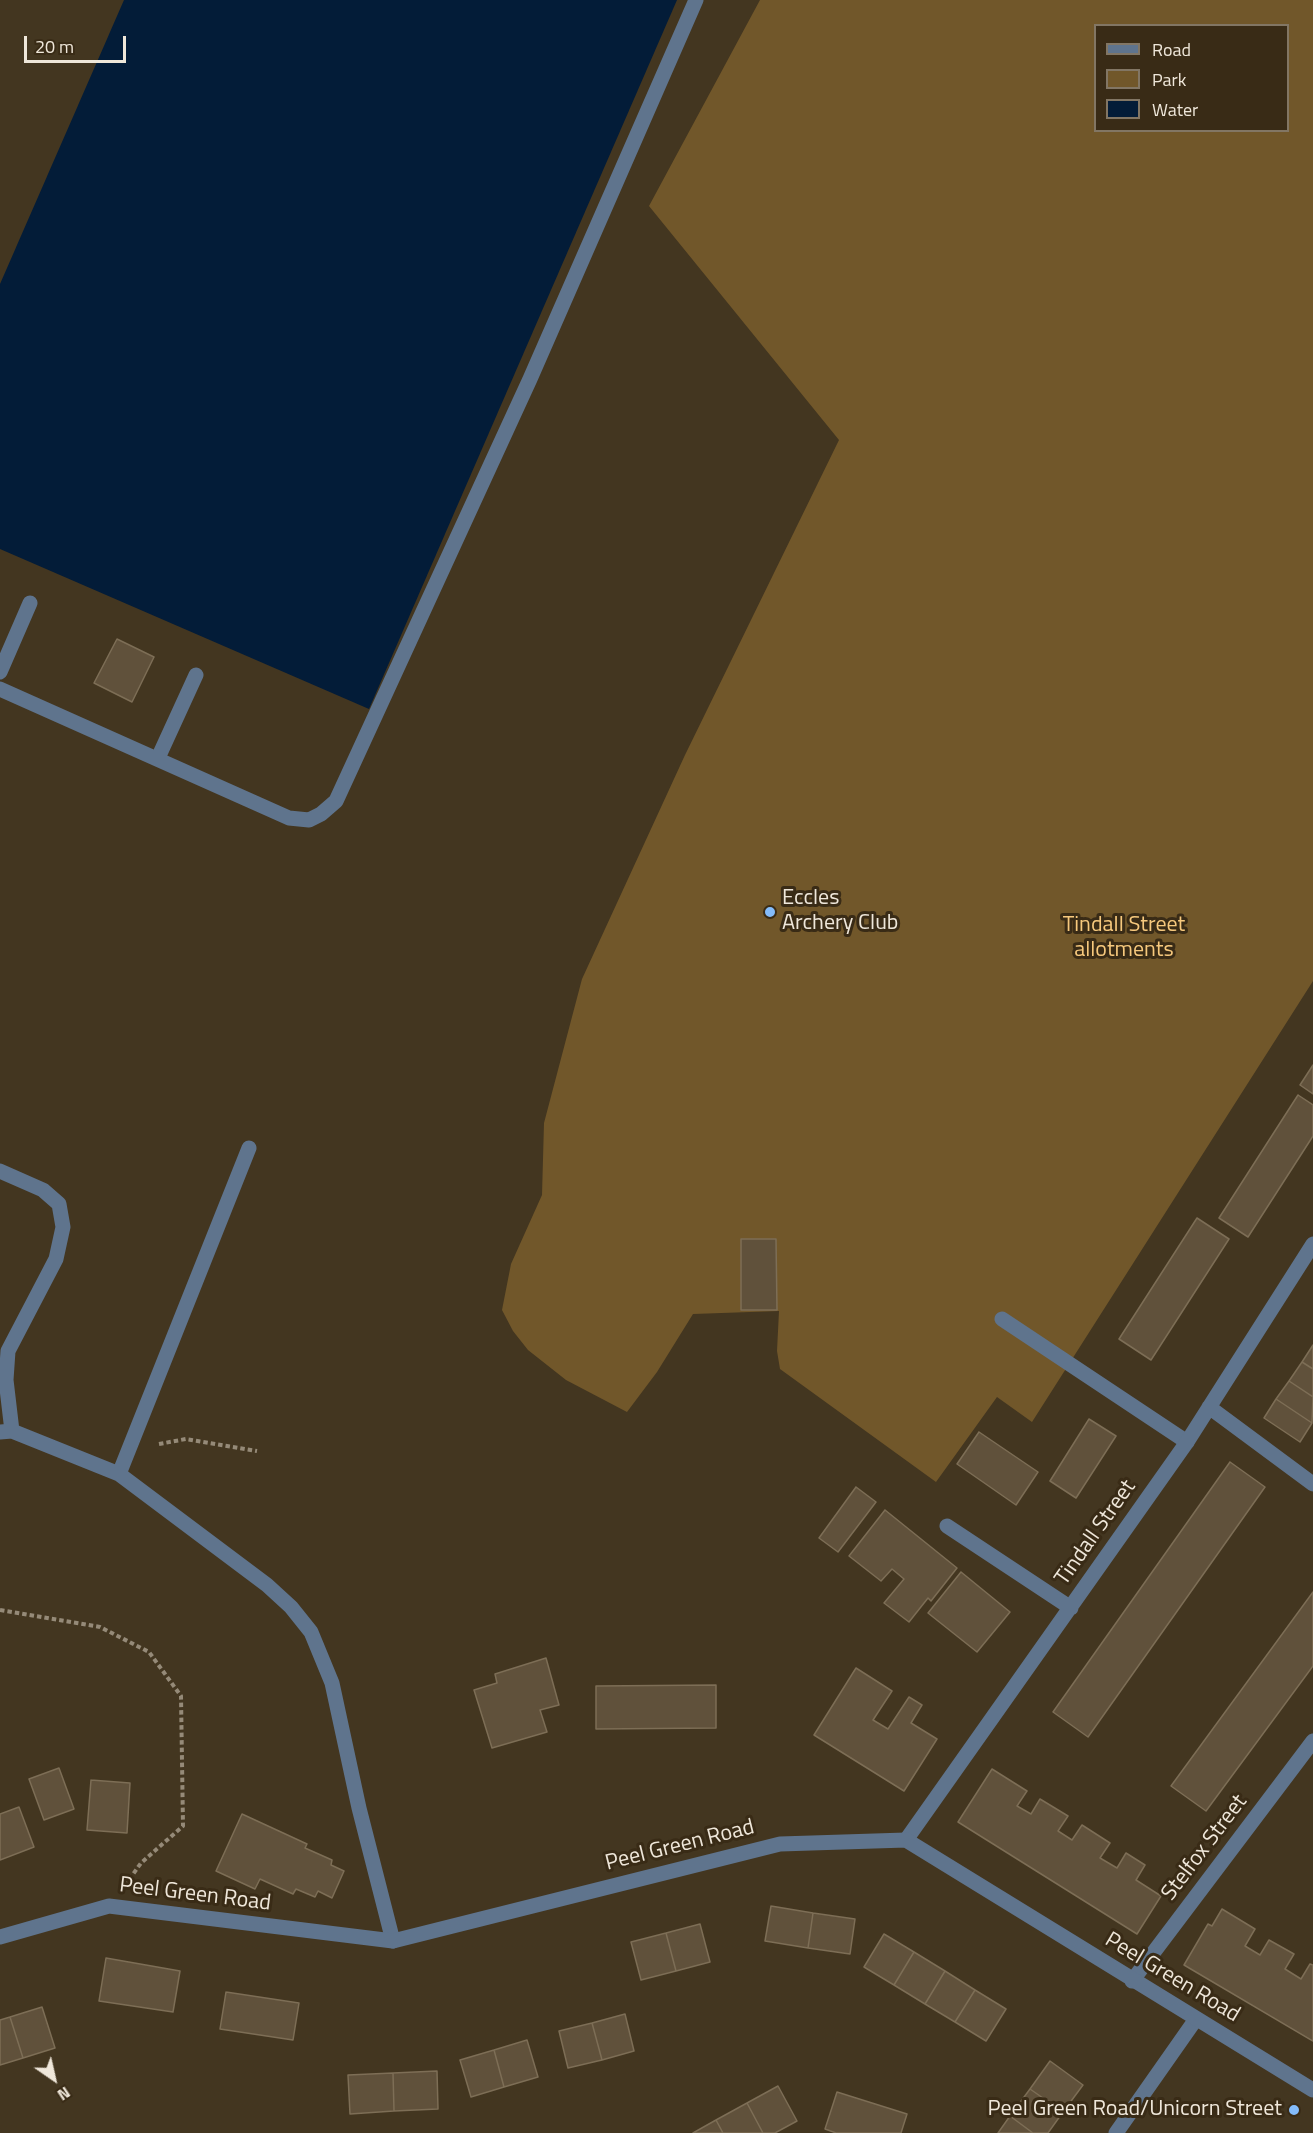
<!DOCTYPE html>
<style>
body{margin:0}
#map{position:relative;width:1313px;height:2133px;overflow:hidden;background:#433620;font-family:"Titillium Web",sans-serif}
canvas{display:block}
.legend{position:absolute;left:1094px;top:24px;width:195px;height:108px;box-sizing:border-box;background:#392b16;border:2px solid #827664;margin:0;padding:8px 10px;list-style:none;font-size:18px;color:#efe7da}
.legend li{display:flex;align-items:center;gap:12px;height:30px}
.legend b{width:30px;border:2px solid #827664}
.north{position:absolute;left:24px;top:2049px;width:60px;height:60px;-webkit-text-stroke:4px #392b16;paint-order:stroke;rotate:146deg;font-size:16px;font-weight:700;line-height:24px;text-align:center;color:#efe7da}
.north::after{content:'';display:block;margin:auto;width:21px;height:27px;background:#efe7da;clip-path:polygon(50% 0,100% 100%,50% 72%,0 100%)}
.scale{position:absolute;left:24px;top:36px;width:102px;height:27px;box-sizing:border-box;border:3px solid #efe7da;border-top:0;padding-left:8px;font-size:18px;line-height:21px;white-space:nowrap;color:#efe7da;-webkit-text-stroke:4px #392b16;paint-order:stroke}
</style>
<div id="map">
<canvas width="1313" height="2133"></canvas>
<ul class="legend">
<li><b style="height:8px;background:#5f748d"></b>Road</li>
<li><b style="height:16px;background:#71572a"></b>Park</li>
<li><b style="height:16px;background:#031c38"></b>Water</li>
</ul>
<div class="north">N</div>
<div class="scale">20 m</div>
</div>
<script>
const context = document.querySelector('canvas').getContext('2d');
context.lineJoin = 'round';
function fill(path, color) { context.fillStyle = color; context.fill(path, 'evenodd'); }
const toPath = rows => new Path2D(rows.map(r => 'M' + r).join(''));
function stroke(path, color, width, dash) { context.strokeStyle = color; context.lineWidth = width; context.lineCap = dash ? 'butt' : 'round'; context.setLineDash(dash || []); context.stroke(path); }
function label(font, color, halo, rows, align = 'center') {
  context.font = font + ' "Titillium Web",sans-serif'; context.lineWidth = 6; context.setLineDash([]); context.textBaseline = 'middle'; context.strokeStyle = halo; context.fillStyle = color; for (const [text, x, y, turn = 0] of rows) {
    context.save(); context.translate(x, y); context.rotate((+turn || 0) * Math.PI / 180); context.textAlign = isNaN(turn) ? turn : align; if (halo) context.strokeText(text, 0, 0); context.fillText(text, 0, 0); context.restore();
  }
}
fill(toPath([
 [760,0,1313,0,1313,981,1032,1422,997,1397,936,1482,780,1369,777,1351,779,1311,693,1314,657,1372,627,1412,566,1380,528,1350,513,1331,502,1310,511,1264,542,1195,544,1123,582,979,685,755,839,440,649,206],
 [1096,26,1288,26,1288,130,1096,130]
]), '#71572a');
fill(toPath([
 [124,0,677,0,369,709,0,549,0,284]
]), '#031c38');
const building = toPath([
 [117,639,154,657,132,702,94,683,117,639],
 [1313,1065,1313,1094,1300,1085,1313,1065],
 [1298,1095,1313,1105,1313,1136,1248,1237,1219,1218,1298,1095],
 [1197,1218,1229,1239,1151,1360,1119,1339,1197,1218],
 [741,1239,776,1239,777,1310,741,1310,741,1239],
 [1313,1345,1313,1369,1302,1362,1313,1345],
 [1302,1362,1313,1369,1313,1397,1289,1381,1302,1362],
 [1289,1381,1313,1397,1312,1423,1276,1399,1289,1381],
 [1276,1399,1312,1423,1300,1442,1264,1418,1276,1399],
 [1089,1419,1116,1436,1076,1498,1050,1481,1089,1419],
 [979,1432,1038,1472,1016,1505,957,1464,979,1432],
 [1230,1462,1265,1487,1088,1737,1053,1712,1230,1462],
 [856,1487,876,1502,838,1552,819,1538,856,1487],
 [885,1510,957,1568,931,1601,928,1598,909,1622,884,1603,904,1579,892,1569,881,1581,849,1556,885,1510],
 [961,1572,1010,1612,977,1652,928,1613,961,1572],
 [1313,1592,1313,1666,1206,1811,1171,1786,1313,1592],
 [546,1658,559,1705,540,1710,547,1732,492,1748,474,1690,497,1683,495,1674,546,1658],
 [856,1668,892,1691,873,1720,888,1729,909,1697,922,1705,911,1723,937,1739,904,1791,814,1735,856,1668],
 [716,1685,716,1728,596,1729,596,1686,716,1685],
 [59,1768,74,1809,44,1820,29,1779,59,1768],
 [992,1769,1027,1791,1017,1806,1031,1814,1040,1799,1068,1816,1058,1831,1072,1840,1082,1825,1110,1843,1100,1858,1117,1868,1126,1853,1145,1865,1136,1880,1161,1896,1137,1934,958,1822,992,1769],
 [91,1780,130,1783,127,1833,87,1830,91,1780],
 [19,1807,34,1847,0,1860,0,1814,19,1807],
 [242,1814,307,1844,305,1848,332,1860,331,1865,344,1871,332,1898,318,1891,315,1897,296,1889,293,1894,260,1879,255,1889,216,1871,242,1814],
 [771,1906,813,1913,808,1948,765,1941,771,1906],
 [1222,1909,1255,1929,1245,1946,1260,1955,1269,1940,1294,1954,1285,1969,1301,1979,1310,1964,1313,1965,1313,2041,1184,1965,1208,1924,1212,1926,1222,1909],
 [813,1913,855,1919,850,1954,808,1948,813,1913],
 [700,1924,710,1962,676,1971,666,1933,700,1924],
 [666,1933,676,1971,641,1980,631,1942,666,1933],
 [884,1934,914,1952,894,1985,864,1967,884,1934],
 [914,1952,945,1971,925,2004,894,1985,914,1952],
 [106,1958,180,1971,173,2012,99,2001,106,1958],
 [945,1971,975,1990,955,2022,925,2004,945,1971],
 [975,1990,1006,2009,986,2041,955,2022,975,1990],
 [226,1992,299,2003,293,2040,220,2029,226,1992],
 [42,2007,55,2048,23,2058,10,2017,42,2007],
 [625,2014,634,2051,602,2060,592,2023,625,2014],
 [10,2017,23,2058,0,2065,0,2020,10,2017],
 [592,2023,602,2060,568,2068,559,2031,592,2023],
 [527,2040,538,2077,504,2087,494,2050,527,2040],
 [494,2050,504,2087,471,2097,460,2060,494,2050],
 [1050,2061,1083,2085,1063,2112,1030,2089,1050,2061],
 [437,2071,438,2109,394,2111,393,2073,437,2071],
 [393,2073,394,2111,350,2114,348,2075,393,2073],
 [778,2086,797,2121,775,2133,763,2133,747,2103,778,2086],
 [1030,2089,1063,2112,1048,2133,1033,2133,1010,2116,1030,2089],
 [837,2092,907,2114,901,2133,836,2133,825,2129,837,2092],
 [747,2103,763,2133,723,2133,716,2120,747,2103],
 [1010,2116,1033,2133,998,2133,1010,2116],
 [716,2120,723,2133,693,2133,716,2120]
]);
fill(building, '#60513b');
stroke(building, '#7d6e56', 1.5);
stroke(toPath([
 [159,1444,186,1439,257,1451],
 [0,1610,100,1627,149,1652,181,1696,183,1826,141,1863,126,1884]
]), '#958a78', 4, [4.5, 3]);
stroke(toPath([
 [0,672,30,603],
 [0,689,289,818,309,820,321,814,336,801,530,379,696,0],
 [158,758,196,675],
 [0,1171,43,1190,59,1204,63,1227,56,1259,8,1351,6,1380,12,1431],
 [1002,1319,1187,1442],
 [0,1432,12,1431,119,1474,267,1585,291,1607,311,1632,332,1683,359,1808,393,1941],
 [119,1474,249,1148]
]), '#5f748d', 15);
stroke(toPath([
 [1209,1407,1313,1484],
 [947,1526,1071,1608],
 [906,1840,1187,1442,1313,1244],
 [1132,1981,1313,1741],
 [1116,2133,1196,2019]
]), '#5f748d', 15);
stroke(toPath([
 [0,1937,109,1906,393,1941,780,1844,906,1840,1313,2090]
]), '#5f748d', 15);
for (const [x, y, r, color] of [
 [770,912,6,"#84bcfb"],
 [1294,2110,6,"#84bcfb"]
]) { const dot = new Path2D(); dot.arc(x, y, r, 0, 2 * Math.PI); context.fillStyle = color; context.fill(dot); stroke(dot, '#392b16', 2); }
label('22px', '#efe7da', '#392b16', [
 ["Eccles",782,899],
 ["Archery Club",782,924],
 ["Peel Green Road/Unicorn Street",1282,2110,"right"]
], 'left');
label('22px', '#f7c97d', '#392b16', [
 ["Tindall Street",1124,926],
 ["allotments",1124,951]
]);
label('22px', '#efe7da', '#392b16', [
 ["Tindall Street",1096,1533,-55],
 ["Peel Green Road",680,1846,-14],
 ["Stelfox Street",1205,1848,-53],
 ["Peel Green Road",195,1895,7],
 ["Peel Green Road",1172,1978,31]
]);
</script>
